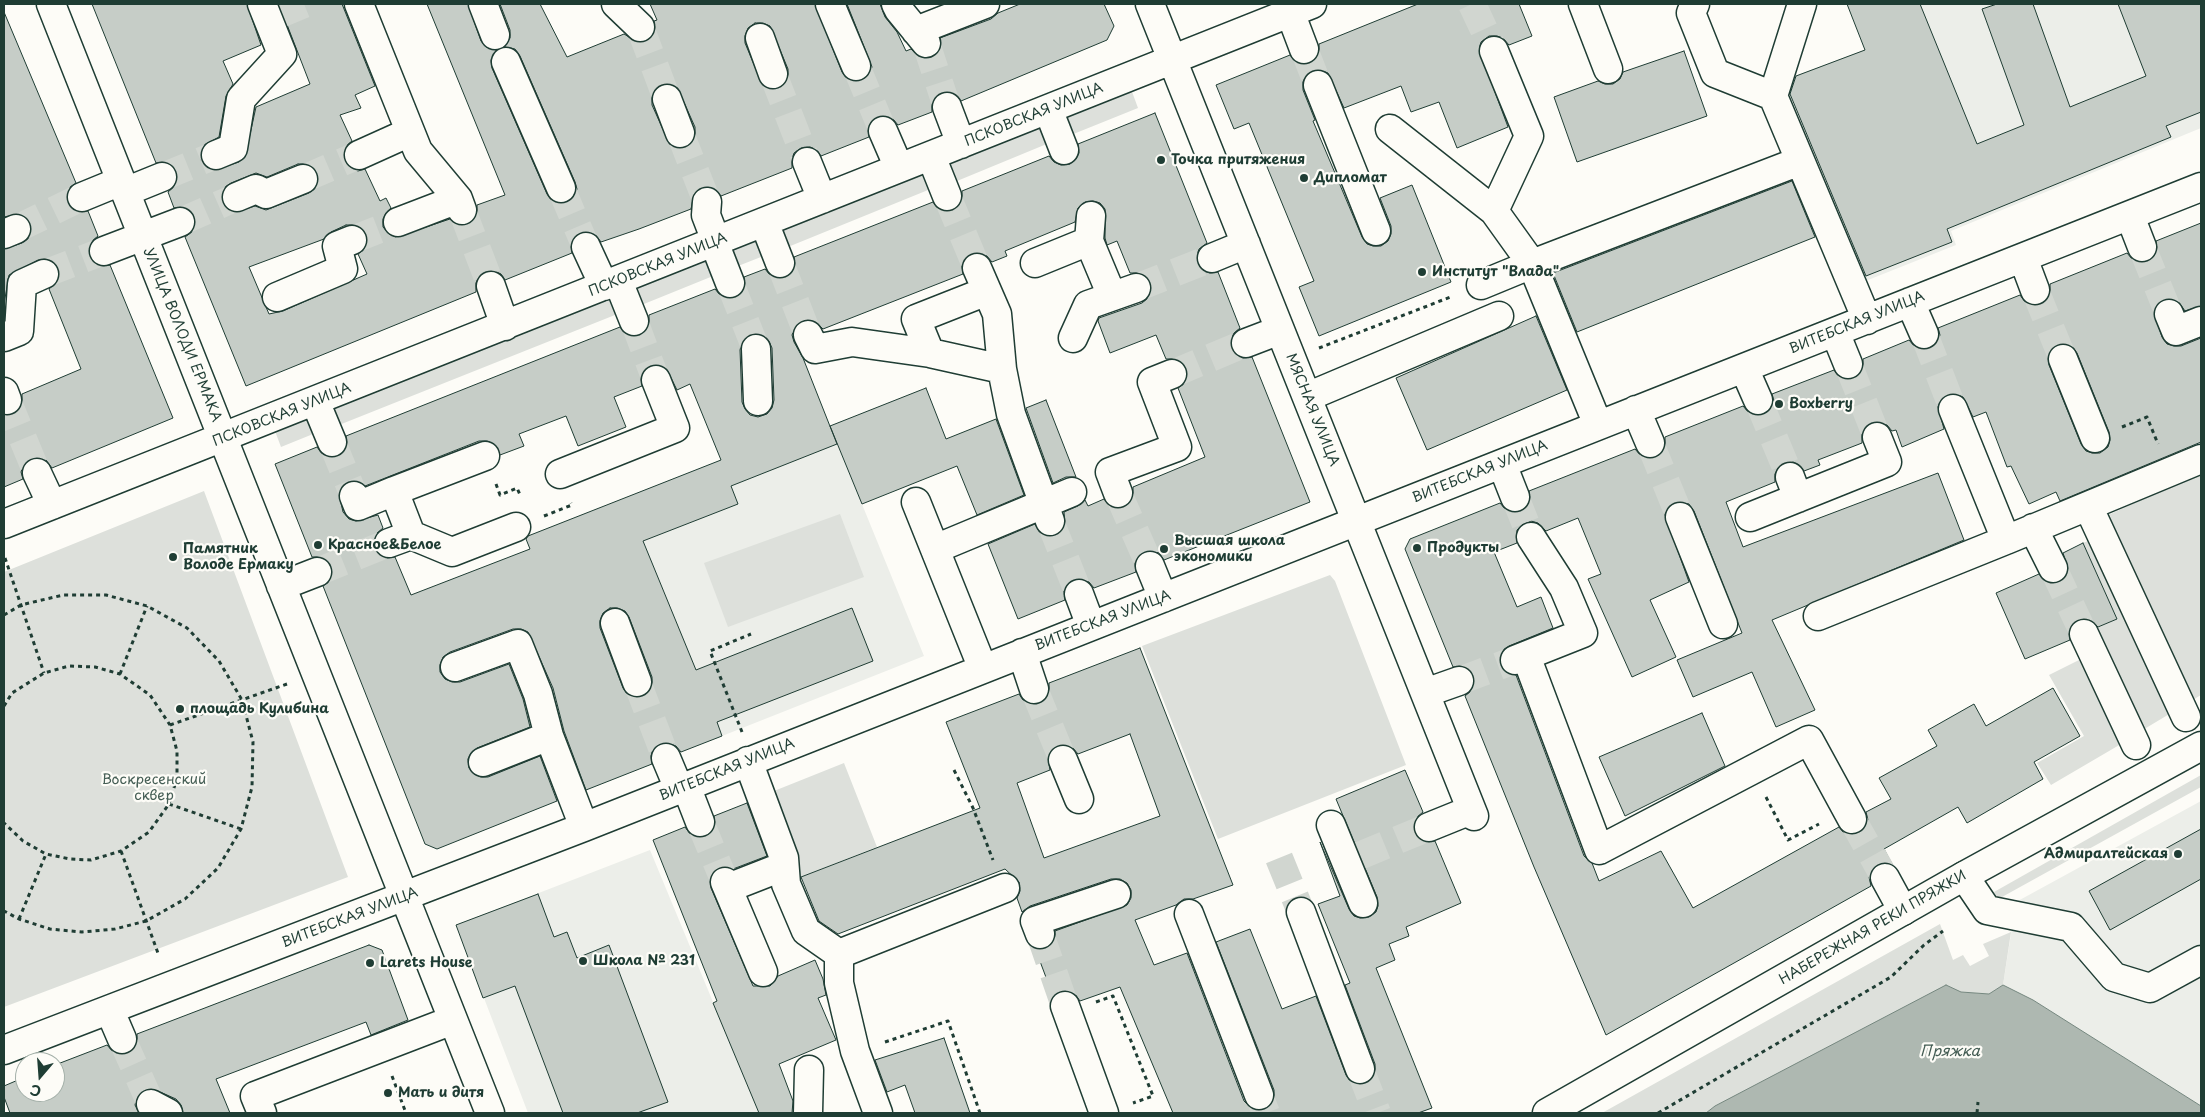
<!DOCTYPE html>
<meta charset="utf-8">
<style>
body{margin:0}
#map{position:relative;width:2205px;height:1117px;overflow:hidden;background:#fdfcf7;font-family:"Playpen Sans",sans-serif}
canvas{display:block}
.frame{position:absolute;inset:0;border:5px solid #1f3d34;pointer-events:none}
.north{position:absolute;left:15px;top:1052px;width:50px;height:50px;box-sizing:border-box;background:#fdfcf7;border:1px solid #a4b0a9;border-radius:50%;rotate:198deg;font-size:14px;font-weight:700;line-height:20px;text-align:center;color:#1f3d34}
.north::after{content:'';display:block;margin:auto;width:18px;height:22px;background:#1f3d34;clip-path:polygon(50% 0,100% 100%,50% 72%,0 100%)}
</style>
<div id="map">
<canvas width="2205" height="1117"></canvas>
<div class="frame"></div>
<div class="north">С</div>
</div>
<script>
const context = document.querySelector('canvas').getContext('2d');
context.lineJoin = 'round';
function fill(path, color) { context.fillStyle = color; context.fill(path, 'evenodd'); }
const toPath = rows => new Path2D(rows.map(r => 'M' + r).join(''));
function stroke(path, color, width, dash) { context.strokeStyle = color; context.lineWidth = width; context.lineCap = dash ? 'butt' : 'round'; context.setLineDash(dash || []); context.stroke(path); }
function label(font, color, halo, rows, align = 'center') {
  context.font = font + ' "Playpen Sans",sans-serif'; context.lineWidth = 4.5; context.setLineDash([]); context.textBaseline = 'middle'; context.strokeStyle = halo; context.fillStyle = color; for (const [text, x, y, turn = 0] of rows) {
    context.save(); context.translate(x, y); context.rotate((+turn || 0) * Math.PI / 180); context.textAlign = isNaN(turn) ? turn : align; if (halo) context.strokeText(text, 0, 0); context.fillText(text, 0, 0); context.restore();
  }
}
fill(toPath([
 [1873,4,2201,4,2201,128,1951,231,1956,245,1863,282,1784,80,1888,41],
 [837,443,924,656,722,736,643,541,738,504,731,486],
 [2201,801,2201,1106,2033,1000,2003,985,2016,902],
 [650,850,759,1113,528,1113,456,925]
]), '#eceee9');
fill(toPath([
 [1131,89,1138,108,1066,137,1059,118],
 [1047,122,1054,141,957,181,949,162],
 [926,170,933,188,783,249,775,231],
 [758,236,766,255,733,268,726,250],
 [711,256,718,274,639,306,631,288],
 [613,295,620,313,334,427,327,409],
 [311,416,318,432,281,447,275,431],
 [2201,473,2201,695,2141,731,2092,630,2117,619,2083,543,2093,539,2106,516],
 [204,491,348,877,4,1007,4,572],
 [840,514,864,577,728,627,704,563],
 [1330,575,1335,581,1406,765,1218,839,1142,646],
 [2079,660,2121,744,2051,785,2037,763,2084,736,2049,675],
 [844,763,877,847,801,877,769,793],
 [2201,775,2201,787,2002,897,1997,897,1994,892],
 [1940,924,1953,960,1963,955,1970,966,1989,956,1983,944,2011,932,2003,985,1989,994,1961,992,1715,1106,1706,1113,1602,1113]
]), '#dde0db');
const water = toPath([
 [1946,985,1961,992,1989,994,2003,985,2033,1000,2201,1106,2201,1113,1706,1113,1715,1106,1946,985]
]);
fill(water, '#aeb8b1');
stroke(water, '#75877f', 1);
const building = toPath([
 [92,4,247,4,261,45,223,61,233,84,226,96,219,137,204,145,201,153,201,160,206,167,214,170,239,162,245,157,256,107,310,84,279,4,342,4,375,86,355,95,361,108,340,115,352,141,346,146,343,154,345,161,350,168,358,171,365,169,380,201,386,198,391,208,386,213,383,219,383,227,389,234,396,237,450,219,459,225,468,224,474,220,477,213,477,205,505,195,427,4,468,4,481,41,486,47,497,50,491,60,492,68,547,194,552,201,560,204,568,202,574,197,577,189,575,182,520,56,515,49,504,47,510,38,510,30,500,4,540,4,567,57,624,34,637,42,645,42,651,38,655,30,654,21,657,20,650,4,815,4,842,72,847,79,855,82,862,81,868,76,872,67,847,4,880,4,885,17,897,32,906,51,911,49,920,57,928,58,935,55,940,49,940,38,991,19,998,13,1020,4,1104,4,1114,26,1107,40,961,101,956,95,950,92,941,93,935,98,932,104,932,112,898,125,893,119,885,116,876,117,871,121,868,129,869,137,821,156,817,150,810,147,801,148,794,153,792,159,792,168,721,196,715,189,708,186,701,188,694,194,691,209,639,229,601,242,595,234,588,232,580,233,573,238,571,245,572,253,505,280,501,274,494,271,485,271,479,276,476,283,476,292,246,386,185,237,192,232,195,225,194,216,189,210,183,207,174,208,168,192,175,186,177,180,177,172,171,164,164,162,156,163,92,4],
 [755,23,763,23,770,26,788,69,788,76,785,84,778,89,770,89,763,86,745,43,745,36,748,28,755,23],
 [662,84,670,84,677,87,695,127,695,135,692,142,685,148,677,148,670,145,652,105,652,97,655,90,662,84],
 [298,164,306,164,312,166,318,174,318,182,316,188,309,193,266,210,255,206,235,212,227,209,223,203,222,195,225,187,231,183,256,173,267,177,298,164],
 [346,225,355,225,362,228,366,234,367,243,365,249,358,254,367,274,283,311,269,314,249,267,324,239,331,232,346,225],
 [1418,4,1519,4,1532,36,1509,45,1503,38,1497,36,1489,36,1481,42,1479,49,1508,127,1457,148,1439,102,1411,112,1401,86,1344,108,1328,73,1320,70,1312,71,1306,75,1303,82,1303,90,1315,120,1313,121,1362,237,1367,244,1373,246,1381,246,1388,241,1391,234,1391,226,1380,198,1412,185,1451,282,1319,336,1299,287,1314,281,1249,123,1234,129,1216,85,1290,55,1295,61,1301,64,1310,63,1316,59,1319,52,1319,44,1418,4],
 [1847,4,1920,4,1977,144,2024,125,1982,9,1997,4,2033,4,2070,107,2146,76,2118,4,2201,4,2201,112,2166,126,2171,137,1947,229,1952,242,1866,276,1790,94,1796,76,1865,50,1847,4],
 [4,12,76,183,70,187,67,194,68,203,73,210,79,212,88,211,98,236,92,241,89,248,90,257,95,263,101,266,110,265,173,418,52,468,46,460,38,457,31,459,24,464,21,472,23,479,4,487,4,415,12,415,19,410,22,403,22,394,81,369,49,289,56,283,59,276,58,268,53,262,46,259,38,260,9,275,4,304,4,249,22,243,29,238,32,231,30,223,25,216,18,214,4,217,4,12],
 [1684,51,1707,116,1577,162,1554,97,1598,81,1605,84,1613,84,1620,79,1623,72,1684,51],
 [1155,113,1207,243,1199,249,1197,255,1197,263,1203,271,1210,273,1218,272,1240,328,1234,333,1231,340,1232,349,1237,355,1243,358,1252,357,1310,502,1164,560,1159,553,1153,551,1145,551,1137,557,1135,564,1136,572,1094,588,1089,582,1082,579,1073,580,1067,584,1064,591,1065,600,1018,619,988,544,1035,524,1040,533,1048,536,1056,535,1062,531,1065,524,1064,512,1078,506,1085,500,1088,506,1104,499,1109,505,1115,508,1123,508,1130,502,1133,495,1133,487,1205,457,1178,388,1184,384,1187,377,1187,369,1182,362,1175,359,1166,359,1156,335,1110,353,1098,321,1099,318,1142,303,1148,298,1151,291,1151,283,1146,276,1138,273,1130,273,1117,241,1107,245,1105,238,1105,209,1100,203,1093,201,1085,202,1078,208,1075,222,1005,251,1007,256,992,262,986,255,978,252,971,254,964,259,962,266,963,274,823,329,816,322,808,319,801,321,795,327,792,335,794,342,803,358,837,444,731,486,738,504,643,541,696,670,852,608,873,661,717,722,722,736,681,752,676,746,668,743,660,744,653,749,651,756,652,764,586,790,564,731,553,688,528,632,521,629,513,629,450,652,443,657,440,665,440,672,445,679,452,682,460,682,509,664,523,699,530,727,477,748,471,753,468,759,469,768,474,774,481,777,488,777,540,756,557,801,437,849,425,844,323,586,329,582,332,575,331,566,327,560,320,557,312,557,275,464,317,447,323,455,329,457,338,457,345,451,347,444,346,436,620,327,625,334,631,336,639,336,647,330,649,323,649,315,715,289,720,295,727,298,736,297,742,292,745,286,744,277,765,269,770,275,777,278,786,277,792,272,795,266,794,257,933,202,938,209,944,211,952,211,960,205,962,199,962,191,1049,156,1054,162,1061,165,1070,164,1076,159,1079,153,1078,144,1155,113],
 [756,333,764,335,769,341,772,348,774,400,772,408,767,414,758,417,750,415,745,409,742,402,740,350,742,342,747,336,756,333],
 [658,365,666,368,677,390,690,384,721,460,528,536,526,539,530,549,411,595,395,557,386,558,379,555,375,549,374,540,377,533,383,528,378,515,356,521,349,519,343,512,339,494,341,487,348,482,357,481,365,486,479,441,487,441,494,444,500,455,524,446,519,434,566,416,578,446,626,427,614,397,642,386,641,378,644,371,650,366,658,365],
 [610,608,617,608,625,611,629,617,652,677,652,684,649,692,642,697,635,697,627,694,623,688,600,628,600,621,603,613,610,608],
 [1792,181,1815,237,1577,332,1553,273,1792,181],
 [2201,223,2201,306,2185,311,2178,301,2172,299,2164,299,2156,305,2154,312,2162,337,2167,344,2174,346,2181,346,2201,338,2201,442,2060,501,2056,492,2029,504,2011,466,2007,467,1986,412,1973,417,1963,397,1956,394,1948,394,1941,399,1938,407,1944,429,1902,447,1896,430,1892,431,1887,425,1880,422,1872,422,1864,428,1862,435,1862,443,1818,460,1820,465,1804,471,1799,465,1793,462,1784,463,1778,468,1775,474,1775,482,1726,502,1743,547,1938,473,1964,540,1772,620,1815,710,1776,727,1752,672,1693,697,1677,660,1742,633,1694,511,1689,504,1682,502,1674,503,1667,508,1665,515,1689,582,1650,600,1676,657,1632,677,1588,579,1601,574,1578,518,1546,531,1538,523,1531,521,1523,524,1517,530,1517,543,1494,552,1517,607,1541,597,1553,628,1509,646,1503,650,1500,657,1500,665,1506,672,1516,675,1584,856,1592,863,1599,881,1661,851,1693,908,1839,827,1843,832,1851,835,1859,833,1866,827,1868,820,1866,812,1891,799,1879,778,1937,746,1928,730,1974,704,1986,726,2053,688,2080,736,2034,762,2043,779,1967,823,1958,807,1884,849,1892,864,1886,862,1878,864,1872,869,1869,877,1871,886,1606,1035,1534,867,1465,696,1471,691,1474,684,1474,675,1469,669,1462,666,1453,667,1405,549,1410,539,1500,503,1505,509,1512,512,1521,511,1527,506,1530,500,1529,491,1635,449,1641,456,1648,458,1656,458,1663,452,1665,445,1665,437,1743,406,1749,413,1757,416,1764,414,1771,409,1774,401,1772,394,1834,370,1839,377,1845,379,1853,379,1861,373,1863,367,1863,359,1909,340,1915,347,1923,350,1930,348,1937,343,1940,335,1938,328,2020,295,2025,302,2032,305,2041,304,2047,300,2050,293,2050,284,2127,253,2132,259,2139,262,2148,261,2154,257,2157,250,2156,241,2201,223],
 [2058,344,2066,344,2072,346,2077,353,2109,432,2110,440,2108,447,2100,453,2092,453,2086,451,2081,444,2049,365,2048,357,2050,350,2058,344],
 [1536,316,1567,390,1427,450,1396,378,1536,316],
 [926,388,946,439,996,419,1024,495,977,515,957,466,862,504,830,426,926,388],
 [1046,400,1076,477,1066,477,1053,483,1026,408,1046,400],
 [2083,543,2117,619,2098,627,2092,621,2085,618,2078,620,2071,626,2069,632,2070,640,2025,659,1996,593,2039,574,2045,581,2053,584,2060,582,2066,576,2068,569,2063,553,2083,543],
 [1140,648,1233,885,1193,899,1184,899,1176,905,1135,920,1154,965,1187,953,1244,1101,1250,1107,1257,1110,1264,1110,1271,1105,1274,1098,1274,1090,1216,942,1250,929,1282,1009,1316,996,1346,1075,1350,1081,1358,1084,1366,1083,1372,1079,1375,1072,1375,1064,1345,985,1350,983,1318,904,1340,896,1320,842,1349,909,1354,916,1360,918,1369,917,1376,912,1378,906,1377,897,1336,799,1405,770,1423,812,1417,817,1414,824,1415,833,1419,839,1426,842,1435,841,1461,903,1406,927,1409,936,1389,944,1395,960,1376,968,1432,1108,1418,1113,1173,1113,1120,987,1080,1001,1075,994,1067,991,1059,992,1053,996,1035,948,1045,949,1052,944,1055,937,1055,931,1127,905,1131,898,1131,890,1127,883,1120,879,1111,879,1030,906,1022,912,1017,898,1020,891,1019,882,1005,869,838,934,819,921,801,877,980,808,946,722,1019,694,1023,700,1030,704,1039,704,1045,700,1049,693,1049,683,1140,648],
 [1130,734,1160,816,1044,858,1017,783,1050,770,1048,757,1050,751,1057,746,1066,745,1073,748,1078,754,1130,734],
 [1702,713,1725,766,1625,816,1599,757,1702,713],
 [747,803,767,856,733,869,726,866,718,868,712,873,710,880,711,888,753,986,770,986,778,976,815,960,823,979,826,995,818,998,836,1040,779,1064,793,1101,792,1113,759,1113,713,1003,717,1001,653,840,685,827,690,834,697,837,706,836,712,832,715,825,714,816,747,803],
 [2201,829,2201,879,2110,930,2089,891,2201,829],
 [538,894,554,937,567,932,577,958,609,945,668,1102,637,1113,563,1113,515,986,483,998,456,925,538,894],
 [369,945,382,950,408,1020,371,1035,366,1022,216,1079,230,1113,183,1113,181,1105,176,1099,151,1088,143,1091,137,1097,135,1105,139,1113,10,1113,4,1097,4,1086,25,1077,25,1092,55,1092,55,1065,107,1045,113,1052,120,1054,128,1054,135,1048,137,1041,137,1034,369,945],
 [944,1038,970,1113,915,1113,905,1085,887,1092,875,1060,944,1038]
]);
fill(building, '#c6cdc7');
stroke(building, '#1f3d34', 1);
stroke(toPath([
 [1472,4,1494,51],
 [280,14,304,4],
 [640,27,667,99],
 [926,43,947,107],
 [1304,49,1318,85],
 [856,66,883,131],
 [773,74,807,162],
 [680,133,707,202],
 [162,177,216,155],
 [303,179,359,155],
 [561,188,586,247],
 [947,196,977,268],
 [462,210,491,286],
 [180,222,237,197],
 [16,229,82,197],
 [352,240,398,222],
 [2142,247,2169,314],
 [780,263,808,335],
 [44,274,104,251],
 [730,283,756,349],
 [1136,288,1212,258],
 [2035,290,2063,359],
 [634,321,656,380],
 [1924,334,1953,409],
 [1848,364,1877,437],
 [1172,374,1246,343],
 [7,400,37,473],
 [1758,400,1790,477],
 [332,442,354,496],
 [1650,443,1680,517],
 [1118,493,1150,566],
 [1515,497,1531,537],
 [1050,521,1079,594],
 [2053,568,2084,634],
 [317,572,389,543],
 [1459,681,1515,660],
 [637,682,666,758],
 [1034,689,1063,760],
 [1852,819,1885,878],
 [700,822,725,882],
 [1359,856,1429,827],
 [1279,858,1301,912],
 [1040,934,1065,1006],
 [122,1039,151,1104],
 [1360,1069,1377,1113],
 [1259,1095,1266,1113]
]), '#d1d6d0', 28, [28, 14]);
const minor = toPath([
 [51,4,490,1113],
 [359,4,418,151,458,199,462,210],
 [483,4,495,35],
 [616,4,640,27],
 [830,4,856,66],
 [896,4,899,10,926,43],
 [1150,4,1474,816],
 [1583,4,1608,69],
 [1695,4,1691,13,1715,73,1773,96,1867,320],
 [1290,12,1304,49],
 [916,31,985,4],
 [760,38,773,74],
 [1494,51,1529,136,1494,211],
 [506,62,561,188],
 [1318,85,1376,231],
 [1773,96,1802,4],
 [667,99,680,133],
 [947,107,961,144],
 [1048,109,1064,150],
 [1390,129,1494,211,1532,264,1598,425],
 [883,131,899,168],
 [216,155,233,148,241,99,282,54,262,4],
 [359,155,410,132],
 [931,156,947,196],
 [807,162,822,199],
 [125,192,162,177],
 [82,197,121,181],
 [237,197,256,189,266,194,303,179],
 [707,202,706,215,716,241],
 [1091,216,1089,241,1112,296],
 [2130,216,2142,247],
 [398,222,458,199],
 [764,222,780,263],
 [4,234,16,229],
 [714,242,730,283],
 [586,247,604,286],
 [104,251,180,222],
 [1212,258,1246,244],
 [2023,258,2035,290],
 [1035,263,1089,241],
 [977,268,997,314,1002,369,1011,414,1050,521],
 [618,281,634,321],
 [1481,285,1532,264,1800,161],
 [491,286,505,326],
 [277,297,343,269,337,246,352,240],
 [1910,302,1924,334],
 [2169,314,2176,331,2201,321],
 [1835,332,1848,364],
 [808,335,815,349,852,342,930,353,1002,369],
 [4,337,19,331,22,284,44,274],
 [1073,338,1088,305,1136,288],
 [1246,343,1280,330],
 [756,349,758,401],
 [930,353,916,319,987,291],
 [2063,359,2095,438],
 [1744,368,1758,400],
 [4,392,7,400],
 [1307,397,1499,316],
 [315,401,332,442],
 [1953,409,2006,540,2201,459],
 [1636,410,1650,443],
 [1502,464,1515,497],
 [37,473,52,505],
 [560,474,675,428,656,380],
 [1790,477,1798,498],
 [394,491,485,456],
 [1118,493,1110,472,1177,447,1152,382,1172,374],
 [354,496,358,506,394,491,411,535],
 [916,502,983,669],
 [2088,506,2186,717],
 [1680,517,1723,624],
 [1750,517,1887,462,1877,437],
 [4,524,1312,4],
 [2033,528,2053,568],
 [389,543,411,535,452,552,516,527],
 [935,549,1072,492],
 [1150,566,1163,598],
 [281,586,317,572],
 [1079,594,1091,626],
 [1818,616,2006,540],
 [615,623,637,682],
 [2084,634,2136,745],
 [1022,653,1034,689],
 [1526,656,1599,850,1809,740,1852,819],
 [1515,660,1583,633,1564,588,1531,537],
 [455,667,518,644,538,694,549,736,584,827],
 [1425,693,1459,681],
 [666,758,679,789],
 [1063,760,1079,799],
 [748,761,784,858,786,884,806,931,839,954,1005,888],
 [483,762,549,736],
 [686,786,700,822],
 [1331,825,1363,903],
 [1429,827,1471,810],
 [1964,876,1987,910,2071,927,2114,977,2150,988,2201,960],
 [1885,878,1903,911],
 [725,882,763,972],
 [728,888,774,870,784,868],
 [1301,912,1360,1069],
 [1189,914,1259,1095],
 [1040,934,1035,921,1116,894],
 [839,954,839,983,855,1051,878,1113],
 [1065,1006,1104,1113],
 [110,1011,122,1039],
 [4,1050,584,827,2201,187],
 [151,1104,168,1113],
 [262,1113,255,1096,453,1020],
 [808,1113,809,1070]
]);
const major = toPath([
 [1547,1113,1964,876,2201,746]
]);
stroke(minor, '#1f3d34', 31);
stroke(major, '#1f3d34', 31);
stroke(toPath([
 [1319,348,1453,296],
 [2122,427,2147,417,2158,444],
 [496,484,500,495,517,488,521,497],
 [544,516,572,505,571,503],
 [5,558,44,673],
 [4,615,21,605,63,595,106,595,147,606,187,628,219,661,242,700,253,742,252,787,241,829,218,868,185,899,146,921,115,929,82,932,50,929,19,919,4,911],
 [120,674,147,606],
 [4,706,12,693,44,673,69,666,95,667,120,674,150,695,170,725,177,751,177,778,169,804,149,832,121,851,91,860,70,859,46,854,23,841,4,823],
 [170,725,287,684],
 [742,732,710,651,751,634],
 [954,770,973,808,993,860],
 [1766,797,1788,840,1819,824],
 [169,804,241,829],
 [121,851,159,956],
 [19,919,46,854],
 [1096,1002,1113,996,1153,1096,1133,1103],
 [885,1042,948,1021,980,1113],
 [392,1076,406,1113],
 [1658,1113,1891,977,1924,945,1943,931],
 [1977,1113,1978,1102]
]), '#1f3d34', 3, [4, 4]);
stroke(minor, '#fdfcf7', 28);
stroke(major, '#fdfcf7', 28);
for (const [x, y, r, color] of [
 [1161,160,5,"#1f3d34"],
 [1304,178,5,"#1f3d34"],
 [1422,272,5,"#1f3d34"],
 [1779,404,5,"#1f3d34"],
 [318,545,5,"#1f3d34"],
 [1417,548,5,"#1f3d34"],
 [1164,549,5,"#1f3d34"],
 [173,557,5,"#1f3d34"],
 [180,709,5,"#1f3d34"],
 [2178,854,5,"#1f3d34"],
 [583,961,5,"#1f3d34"],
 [370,963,5,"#1f3d34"],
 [388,1093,5,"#1f3d34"]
]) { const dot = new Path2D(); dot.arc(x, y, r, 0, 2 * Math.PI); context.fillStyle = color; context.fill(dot); stroke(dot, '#fdfcf7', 2); }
label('14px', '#1f3d34', '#fdfcf7', [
 ["ПСКОВСКАЯ УЛИЦА",1034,115,-22],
 ["ПСКОВСКАЯ УЛИЦА",658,265,-22],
 ["ВИТЕБСКАЯ УЛИЦА",1857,323,-22],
 ["УЛИЦА ВОЛОДИ ЕРМАКА",182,335,68],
 ["МЯСНАЯ УЛИЦА",1312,410,68],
 ["ПСКОВСКАЯ УЛИЦА",282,415,-22],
 ["ВИТЕБСКАЯ УЛИЦА",1480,472,-22],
 ["ВИТЕБСКАЯ УЛИЦА",1103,621,-21],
 ["ВИТЕБСКАЯ УЛИЦА",727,770,-22],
 ["ВИТЕБСКАЯ УЛИЦА",350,918,-21],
 ["НАБЕРЕЖНАЯ РЕКИ ПРЯЖКИ",1873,928,-30]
]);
label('bold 14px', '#1f3d34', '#fdfcf7', [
 ["Точка притяжения",1171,160],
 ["Дипломат",1314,178],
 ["Институт \"Влада\"",1432,272],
 ["Boxberry",1789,404],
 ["Высшая школа",1174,541],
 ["экономики",1174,557],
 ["Красное&Белое",328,545],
 ["Продукты",1427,548],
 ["Памятник",183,549],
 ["Володе Ермаку",183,565],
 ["площадь Кулибина",190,709],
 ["Адмиралтейская",2168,854,"right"],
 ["Школа № 231",593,961],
 ["Larets House",380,963],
 ["Мать и дитя",398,1093]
], 'left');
label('14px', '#455e55', '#fdfcf7', [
 ["Воскресенский",154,780],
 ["сквер",154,796]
]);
label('italic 15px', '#435c53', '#fdfcf7', [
 ["Пряжка",1950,1052]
]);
</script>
